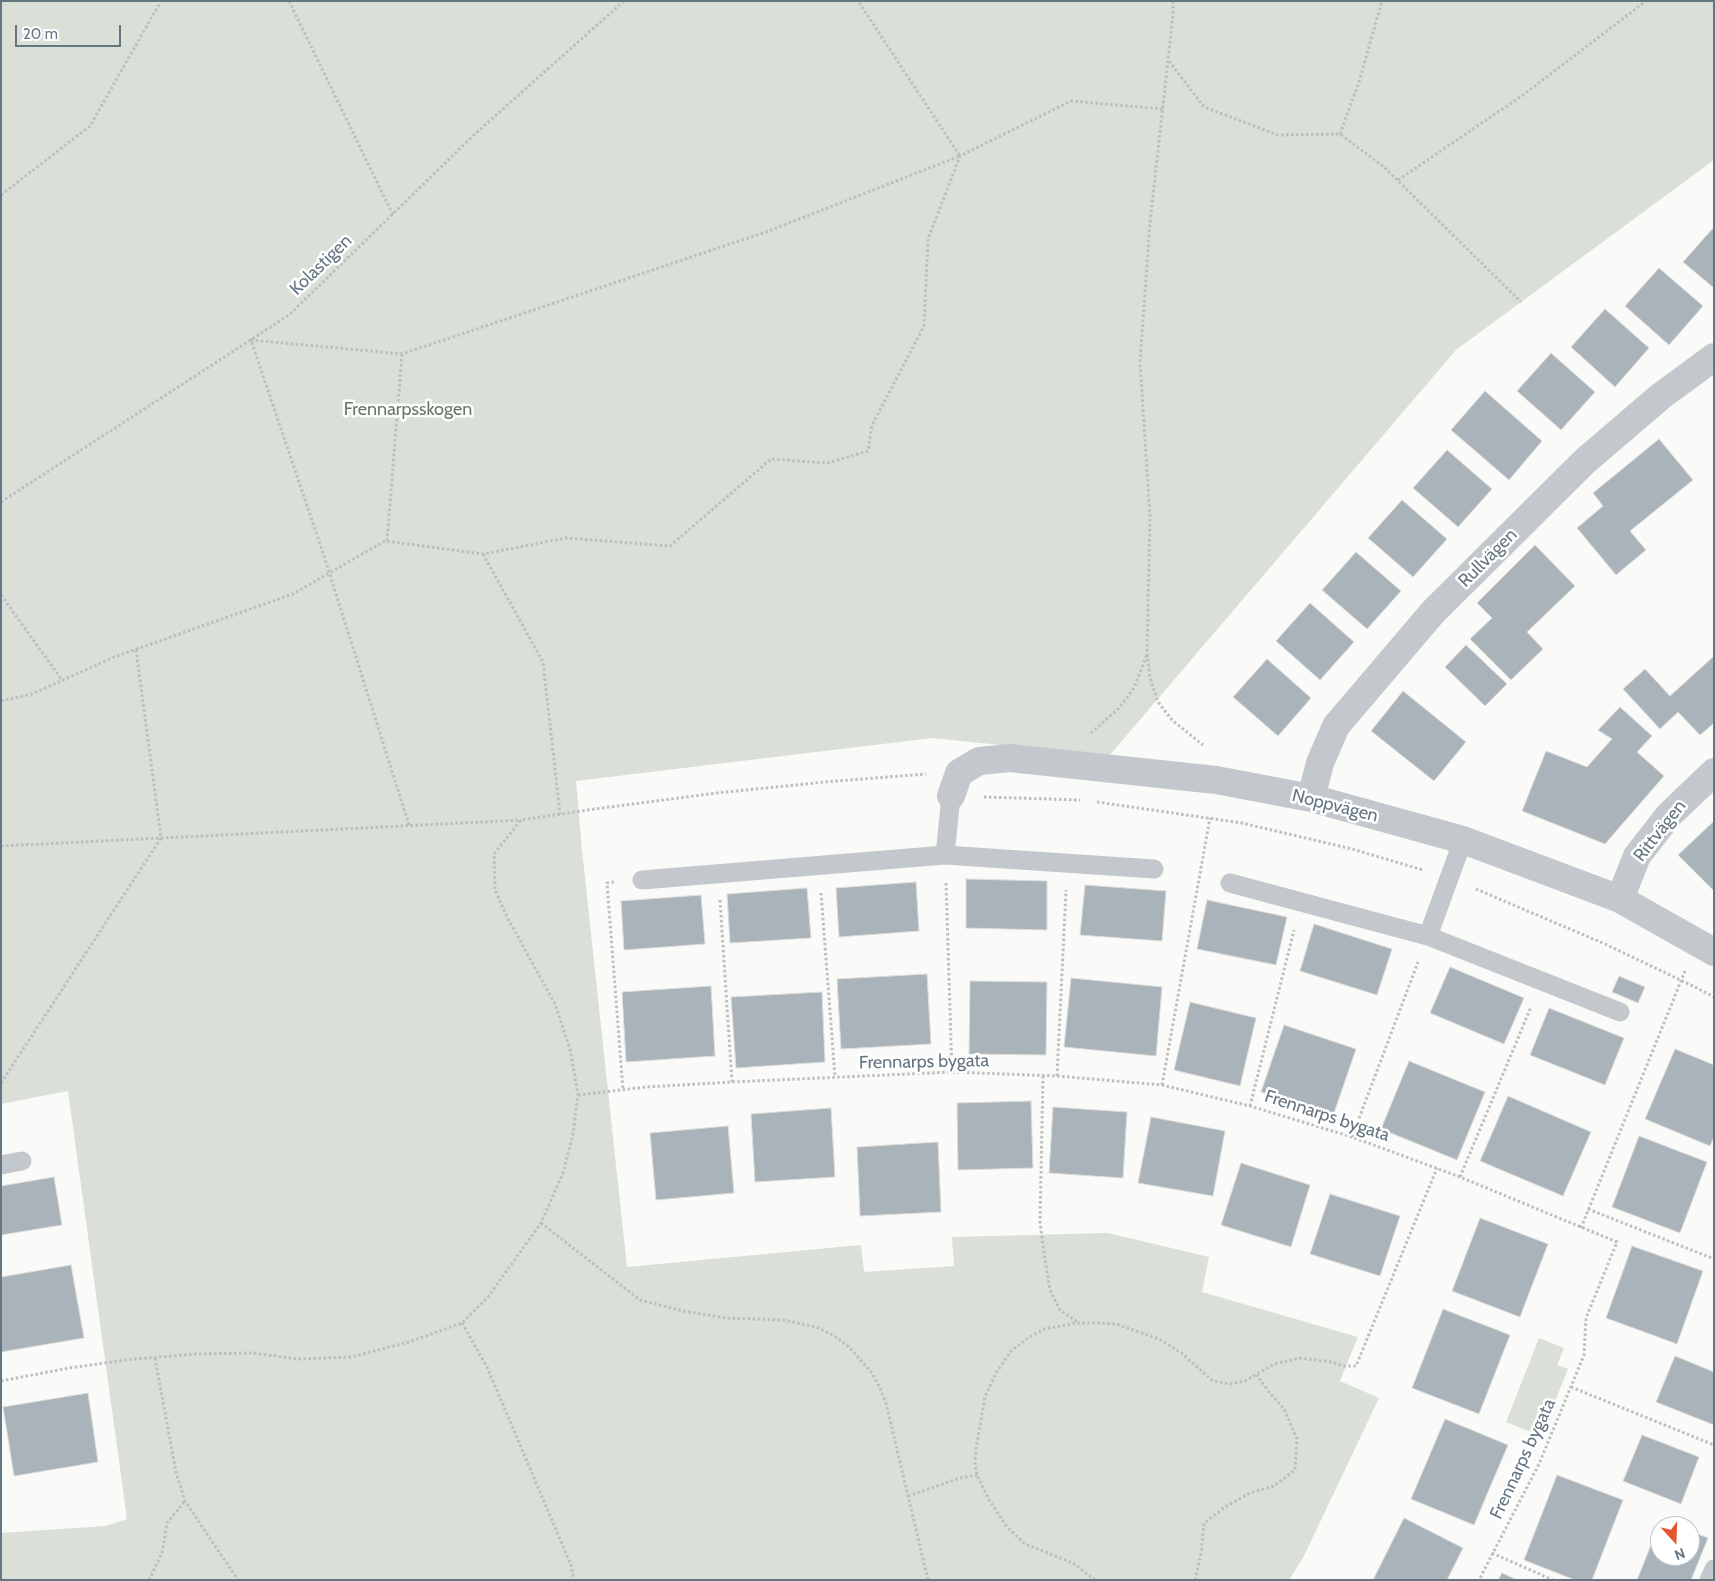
<!DOCTYPE html>
<meta charset="utf-8">
<style>
body{margin:0}
#map{position:relative;width:1715px;height:1581px;overflow:hidden;background:#fafaf8;font-family:Cabin,sans-serif}
canvas{display:block}
.frame{position:absolute;inset:0;border:2px solid #657683;pointer-events:none}
.north{position:absolute;left:1650px;top:1516px;width:50px;height:50px;box-sizing:border-box;background:#fff;border:1px solid #c1c8cd;border-radius:50%;rotate:160deg;font-size:14px;font-weight:700;line-height:20px;text-align:center;color:#657683}
.north::after{content:'';display:block;margin:auto;width:18px;height:22px;background:#e4572e;clip-path:polygon(50% 0,100% 100%,50% 72%,0 100%)}
.scale{position:absolute;left:15px;top:25px;width:106px;height:22px;box-sizing:border-box;border:2px solid #657683;border-top:0;padding-left:6px;font-size:15px;line-height:18px;white-space:nowrap;color:#657683;-webkit-text-stroke:4px #fff;paint-order:stroke}
</style>
<div id="map">
<canvas width="1715" height="1581"></canvas>
<div class="frame"></div>
<div class="north">N</div>
<div class="scale">20 m</div>
</div>
<script>
const context = document.querySelector('canvas').getContext('2d');
context.lineJoin = 'round';
function fill(path, color) { context.fillStyle = color; context.fill(path, 'evenodd'); }
const toPath = rows => new Path2D(rows.map(r => 'M' + r).join(''));
function stroke(path, color, width, dash) { context.strokeStyle = color; context.lineWidth = width; context.lineCap = dash ? 'butt' : 'round'; context.setLineDash(dash || []); context.stroke(path); }
function label(font, color, halo, rows, align = 'center') {
  context.font = font + ' Cabin,sans-serif'; context.lineWidth = 5; context.setLineDash([]); context.textBaseline = 'middle'; context.strokeStyle = halo; context.fillStyle = color; for (const [text, x, y, turn = 0] of rows) {
    context.save(); context.translate(x, y); context.rotate((+turn || 0) * Math.PI / 180); context.textAlign = isNaN(turn) ? turn : align; if (halo) context.strokeText(text, 0, 0); context.fillText(text, 0, 0); context.restore();
  }
}
fill(toPath([
 [1,1,1714,1,1714,160,1456,350,1109,756,932,738,576,781,582,850,627,1267,861,1245,864,1272,954,1266,952,1237,1108,1233,1209,1257,1202,1292,1358,1337,1340,1381,1379,1398,1303,1558,1289,1580,1,1580,1,1533,105,1526,127,1519,68,1091,1,1104],
 [1539,1338,1564,1348,1557,1365,1568,1369,1541,1436,1506,1422]
]), '#dadfd7');
const building = toPath([
 [1714,227,1714,288,1683,262,1714,227],
 [1659,268,1703,306,1669,345,1625,306,1659,268],
 [1605,309,1649,348,1615,387,1571,347,1605,309],
 [1551,353,1595,392,1561,430,1517,391,1551,353],
 [1485,391,1542,441,1509,480,1451,430,1485,391],
 [1659,439,1693,480,1630,531,1646,550,1616,575,1577,528,1603,506,1593,493,1659,439],
 [1447,450,1492,489,1458,527,1413,488,1447,450],
 [1402,500,1447,539,1413,577,1368,538,1402,500],
 [1535,545,1575,586,1527,632,1543,649,1511,680,1470,639,1492,618,1477,603,1535,545],
 [1356,552,1401,591,1367,629,1322,590,1356,552],
 [1310,603,1354,642,1320,680,1276,641,1310,603],
 [1466,645,1507,684,1485,706,1445,667,1466,645],
 [1714,656,1714,723,1700,735,1678,712,1660,729,1623,689,1645,669,1670,696,1714,656],
 [1267,659,1311,698,1278,736,1233,697,1267,659],
 [1403,691,1466,742,1434,781,1371,731,1403,691],
 [1620,707,1652,736,1637,752,1664,776,1605,844,1522,811,1546,751,1587,767,1612,739,1598,730,1620,707],
 [1714,821,1714,891,1678,855,1714,821],
 [966,879,1047,881,1047,930,966,928,966,879],
 [916,882,919,931,839,937,836,888,916,882],
 [1085,885,1166,891,1162,941,1080,935,1085,885],
 [807,888,811,938,730,943,727,894,807,888],
 [701,895,705,944,624,950,621,901,701,895],
 [1207,900,1287,917,1276,965,1197,949,1207,900],
 [1314,924,1392,949,1377,995,1300,971,1314,924],
 [1450,967,1524,998,1504,1044,1430,1013,1450,967],
 [927,974,931,1044,841,1049,837,979,927,974],
 [1619,976,1645,987,1638,1003,1612,992,1619,976],
 [1071,978,1162,987,1156,1056,1064,1047,1071,978],
 [970,981,1047,982,1046,1055,969,1054,970,981],
 [711,986,715,1056,626,1062,622,992,711,986],
 [822,992,825,1062,736,1068,731,997,822,992],
 [1190,1002,1256,1018,1240,1086,1174,1070,1190,1002],
 [1549,1008,1624,1038,1605,1085,1530,1055,1549,1008],
 [1284,1025,1356,1049,1333,1116,1261,1092,1284,1025],
 [1675,1049,1714,1065,1714,1137,1710,1146,1645,1119,1675,1049],
 [1409,1061,1485,1092,1457,1160,1381,1129,1409,1061],
 [1508,1096,1591,1132,1563,1196,1480,1161,1508,1096],
 [1031,1101,1033,1168,958,1170,957,1103,1031,1101],
 [1053,1107,1127,1112,1123,1178,1049,1173,1053,1107],
 [831,1108,835,1177,755,1182,751,1114,831,1108],
 [1151,1117,1225,1131,1213,1196,1138,1183,1151,1117],
 [728,1126,734,1193,656,1200,650,1133,728,1126],
 [1639,1136,1707,1162,1680,1233,1612,1207,1639,1136],
 [938,1142,941,1212,860,1216,857,1147,938,1142],
 [1241,1163,1310,1185,1291,1247,1221,1225,1241,1163],
 [54,1177,62,1225,1,1235,1,1186,54,1177],
 [1330,1194,1400,1216,1380,1276,1310,1254,1330,1194],
 [1480,1218,1548,1244,1520,1317,1452,1291,1480,1218],
 [1632,1246,1703,1271,1677,1344,1606,1318,1632,1246],
 [71,1265,84,1338,1,1352,1,1277,71,1265],
 [1443,1309,1510,1335,1479,1414,1412,1388,1443,1309],
 [1675,1356,1714,1372,1714,1425,1656,1402,1675,1356],
 [88,1393,98,1462,14,1476,3,1407,88,1393],
 [1445,1419,1508,1445,1474,1525,1411,1499,1445,1419],
 [1642,1435,1699,1457,1681,1504,1623,1481,1642,1435],
 [1557,1475,1623,1500,1592,1580,1575,1580,1524,1560,1557,1475],
 [1404,1518,1463,1548,1447,1580,1373,1580,1404,1518],
 [1661,1520,1677,1526,1660,1526,1660,1556,1690,1556,1690,1531,1708,1538,1691,1580,1637,1580,1661,1520],
 [1502,1573,1517,1580,1498,1580,1502,1573]
]);
fill(building, '#aab3b9');
stroke(building, '#dcdcda', 1);
stroke(toPath([
 [289,1,393,215],
 [1173,1,1173,15,1150,223,1140,362,1150,517,1147,653,1150,678,1158,702,1172,720,1203,745],
 [1169,61,1204,107,1278,135,1340,134,1384,167,1521,302],
 [1340,134,1359,82,1382,1],
 [1398,180,1523,95,1646,1],
 [1,195,90,126,161,1],
 [1,502,289,315,476,133,624,1],
 [387,541,402,354],
 [483,554,543,662,560,814],
 [1,595,62,680],
 [1,701,32,694,114,657,293,594,385,541,483,554,566,538,670,546,771,459,827,463,868,451,872,425,924,326,928,239,960,156,1071,101,1163,109],
 [1091,733,1119,708,1134,688,1147,654],
 [984,797,1080,800],
 [1097,802,1242,823,1352,849,1423,870],
 [409,825,325,559,251,340,402,354,766,232,960,156,858,1],
 [1,846,521,820],
 [614,882,607,883,623,1090],
 [946,883,952,1072],
 [1476,889,1605,944,1695,987,1714,997],
 [821,893,835,1077],
 [720,900,732,1082],
 [1043,1076,1040,1222,1044,1253,1050,1290,1060,1310,1079,1323],
 [1057,1076,1066,890],
 [1,1083,161,838,136,649],
 [1162,1085,1210,818],
 [578,1095,646,1087,732,1082,952,1072,1057,1076,1162,1085,1250,1106,1352,1137,1460,1177,1617,1242,1586,1318,1584,1355,1539,1464,1479,1580],
 [1250,1106,1294,930],
 [1352,1137,1418,962],
 [1460,1177,1531,1007],
 [1588,1209,1714,1259],
 [541,1223,640,1300,683,1311,726,1318,783,1320,816,1327,833,1335,849,1347,872,1373,880,1388,886,1403,928,1580],
 [1581,1228,1685,971],
 [462,1323,487,1367,571,1565,574,1580],
 [155,1358,176,1472,185,1501,238,1580],
 [1,1381,69,1368,134,1359,197,1354,253,1353,298,1359,351,1357,409,1342,462,1323,488,1297,541,1223,563,1173,573,1134,578,1095,570,1049,555,1004,507,917,495,890,494,854,521,820,602,808,717,793,824,782,926,774],
 [1571,1387,1714,1445],
 [908,1496,960,1478,977,1475],
 [1492,1553,1553,1580],
 [149,1580,162,1553,167,1523,185,1501],
 [1095,1580,1073,1563,1025,1544,1007,1527,988,1498,977,1475,975,1465,976,1449,985,1397,996,1373,1011,1351,1028,1338,1044,1329,1077,1323,1098,1323,1116,1324,1159,1339,1180,1352,1213,1381,1230,1384,1245,1381,1274,1364,1299,1358,1332,1362,1343,1366,1356,1366,1437,1168],
 [1195,1580,1201,1554,1204,1523,1225,1507,1250,1493,1274,1486,1295,1470,1297,1439,1284,1409,1269,1392,1257,1375]
]), '#bbbfc2', 3, [2.5, 2.5]);
stroke(toPath([
 [945,855,951,796],
 [642,880,945,855,1154,869],
 [1230,883,1428,936,1620,1012],
 [1428,936,1463,840],
 [1,1165,22,1161],
 [1709,1580,1714,1569]
]), '#c3c8cc', 19);
stroke(toPath([
 [951,796,959,773,979,761,1010,758,1216,780,1311,798,1463,840,1620,899,1714,952],
 [1311,798,1320,763,1336,726,1433,612,1585,461,1661,396,1714,357],
 [1620,899,1637,856,1669,815,1714,772]
]), '#c3c8cc', 28);
label('18px', '#657683', '#fff', [
 ["Kolastigen",321,265,-44],
 ["Rullvägen",1488,558,-45],
 ["Noppvägen",1335,806,14],
 ["Rittvägen",1660,831,-52],
 ["Frennarps bygata",924,1062,-1],
 ["Frennarps bygata",1327,1116,18],
 ["Frennarps bygata",1523,1459,-65]
]);
label('18px', '#687a64', '#fff', [
 ["Frennarpsskogen",408,410]
]);
</script>
